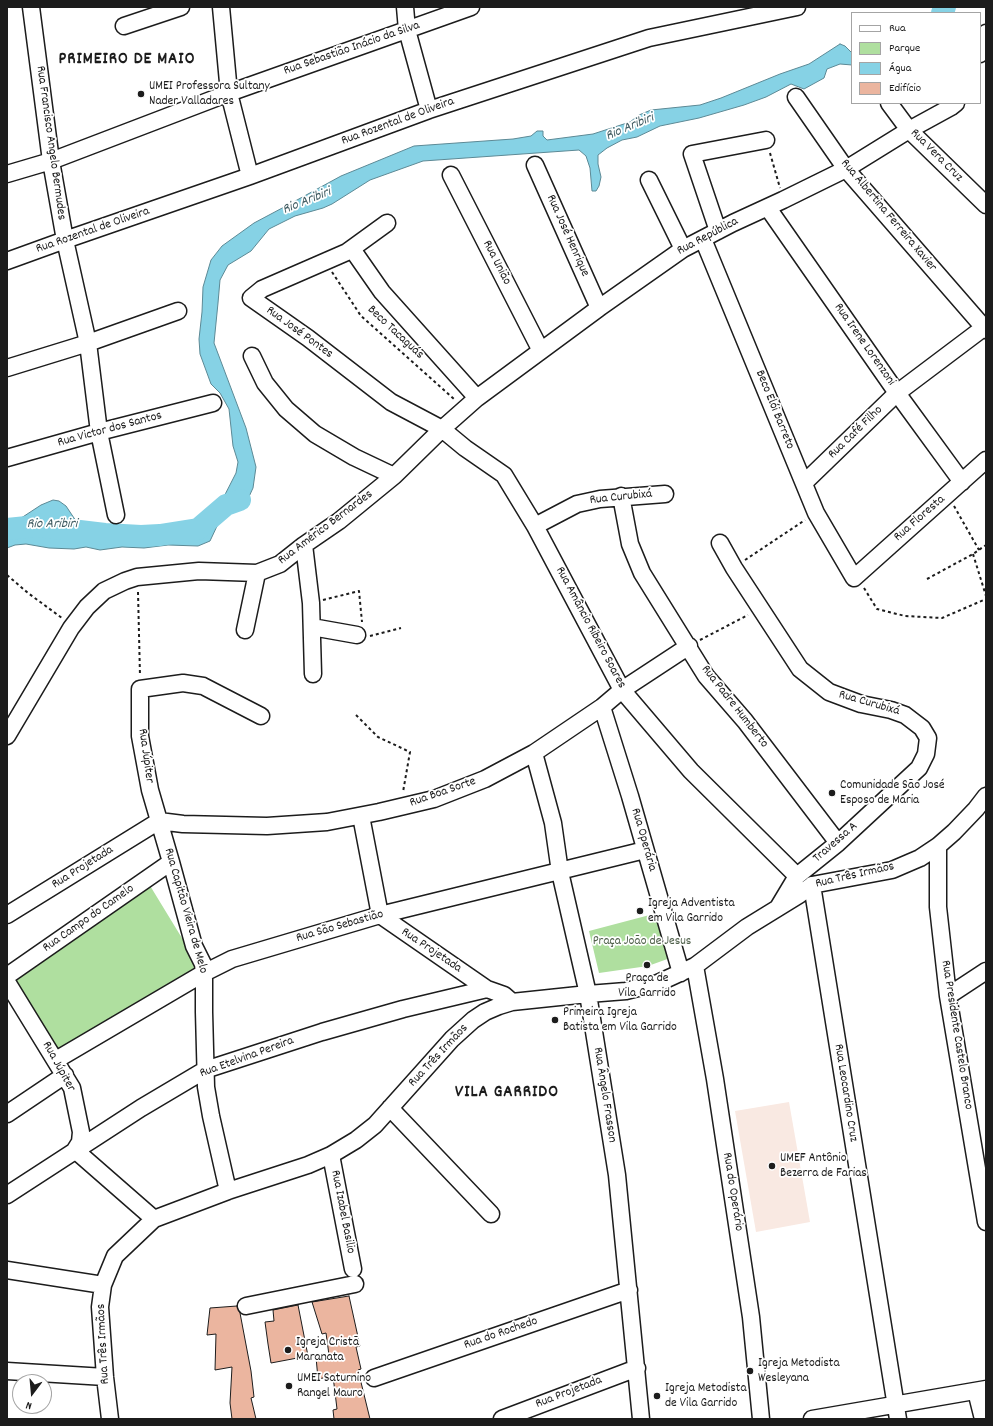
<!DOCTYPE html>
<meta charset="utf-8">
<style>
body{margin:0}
#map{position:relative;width:993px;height:1426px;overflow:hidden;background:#fff;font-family:Dekko,sans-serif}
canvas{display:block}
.frame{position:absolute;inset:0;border:8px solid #1c1c1c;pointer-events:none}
.legend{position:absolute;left:851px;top:12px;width:130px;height:92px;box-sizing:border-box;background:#fff;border:1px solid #a4a4a4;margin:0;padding:5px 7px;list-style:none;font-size:12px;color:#1c1c1c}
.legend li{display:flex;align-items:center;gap:8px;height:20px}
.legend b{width:20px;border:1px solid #a4a4a4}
.north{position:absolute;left:12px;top:1374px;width:40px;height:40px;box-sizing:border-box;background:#fff;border:1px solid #a4a4a4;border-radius:50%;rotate:196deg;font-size:11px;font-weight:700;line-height:16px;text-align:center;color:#1c1c1c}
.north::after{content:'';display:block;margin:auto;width:14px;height:18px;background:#1c1c1c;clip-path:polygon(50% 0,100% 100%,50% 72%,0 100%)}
</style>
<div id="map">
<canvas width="993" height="1426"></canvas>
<div class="frame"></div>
<ul class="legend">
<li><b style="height:5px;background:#fff"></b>Rua</li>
<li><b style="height:11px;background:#afdf9f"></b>Parque</li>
<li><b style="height:11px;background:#86d2e5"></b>Água</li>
<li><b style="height:11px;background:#ebb59f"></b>Edifício</li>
</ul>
<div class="north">N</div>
</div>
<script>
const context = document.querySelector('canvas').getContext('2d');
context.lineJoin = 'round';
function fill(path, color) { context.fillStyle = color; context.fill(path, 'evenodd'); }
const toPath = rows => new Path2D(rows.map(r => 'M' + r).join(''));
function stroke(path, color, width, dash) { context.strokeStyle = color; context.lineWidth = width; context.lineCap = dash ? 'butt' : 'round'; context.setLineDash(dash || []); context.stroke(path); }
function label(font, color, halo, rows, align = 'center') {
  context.font = font + ' Dekko,sans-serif'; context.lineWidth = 3.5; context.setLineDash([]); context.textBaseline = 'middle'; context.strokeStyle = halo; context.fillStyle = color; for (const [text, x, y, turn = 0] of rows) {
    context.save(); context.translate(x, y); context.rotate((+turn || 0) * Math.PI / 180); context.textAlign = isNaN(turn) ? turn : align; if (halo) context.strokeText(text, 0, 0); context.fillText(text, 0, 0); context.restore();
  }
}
fill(toPath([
 [789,1102,810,1222,756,1232,735,1111]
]), '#f9e9e2');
fill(toPath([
 [149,884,199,966,59,1055,12,981],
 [661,912,673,957,648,966,599,973,589,931]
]), '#afdf9f');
const water = toPath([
 [840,44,845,46,852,53,852,65,840,64,827,69,824,78,804,89,791,84,766,97,744,105,699,118,660,126,637,137,622,140,607,148,598,155,598,164,601,177,599,186,596,191,592,191,590,168,586,156,579,150,423,161,370,180,332,204,323,208,295,216,269,229,251,251,228,265,220,280,218,303,214,343,246,428,256,467,253,488,247,501,242,506,231,511,224,519,218,524,210,541,198,546,168,545,144,548,122,547,100,550,86,547,74,549,49,548,26,544,15,545,7,548,7,524,12,524,41,505,53,500,59,501,66,506,76,521,81,525,82,532,90,537,138,535,147,536,156,538,196,534,204,530,212,520,236,473,238,462,233,446,229,409,220,393,211,384,200,354,199,339,202,312,203,287,211,260,222,246,254,223,286,206,341,176,414,146,513,139,531,136,537,131,543,131,543,136,547,140,593,134,630,122,639,115,651,110,700,105,721,98,780,74,809,64,840,44]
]);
fill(water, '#86d2e5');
stroke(water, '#5c8995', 1);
stroke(toPath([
 [942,13,945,7],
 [7,529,37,526,105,534,141,536,160,535,198,529,226,505,240,500]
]), '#86d2e5', 22);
const building = toPath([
 [349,1296,360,1346,356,1347,361,1369,358,1370,370,1419,334,1419,333,1410,337,1409,333,1376,318,1379,316,1357,329,1355,326,1333,322,1334,312,1302,349,1296],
 [298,1305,308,1356,271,1363,268,1344,265,1322,274,1321,273,1310,298,1305],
 [237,1306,240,1313,251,1371,254,1397,251,1398,256,1419,232,1419,230,1403,232,1367,215,1370,216,1334,207,1335,210,1308,237,1306]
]);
fill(building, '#ebb59f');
stroke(building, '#1c1c1c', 1);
const minor = toPath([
 [31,7,51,161,65,240,88,343,99,432,116,515],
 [221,7,229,93,250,176],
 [405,7,407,30,429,110],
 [124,26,181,7],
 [980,54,986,33],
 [796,97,846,169,986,330],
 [889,103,909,130,986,205],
 [535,165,599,308],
 [7,174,51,161,229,93,471,7],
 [451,175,541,351],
 [649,180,683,249],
 [768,208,897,393,962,482],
 [387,223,347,252,262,289,251,298,308,338,391,402,442,429,465,448,504,475,535,526,622,690,691,771,797,876],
 [718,231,692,154,766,140],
 [703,239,816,513,854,578,986,460],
 [352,249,382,292,477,398],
 [7,261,65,240,250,176,429,110,649,38,797,7],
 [252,356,265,383,286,409,315,434,354,457,394,476],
 [7,368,88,343,178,311],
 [7,458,99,432,213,403],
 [804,483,897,393,986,326],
 [621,496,630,544,642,573,706,676,745,721,838,843],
 [535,526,577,504,600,499,665,494],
 [720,543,734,568,800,669,829,692,861,704,891,710,905,715,922,728,928,738,926,754,919,768,838,843,797,876,779,906],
 [304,545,311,603,313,674],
 [312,627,357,635],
 [245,630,257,573],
 [602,707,630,796,681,973],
 [7,736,71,628,87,607,104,591,125,581,137,577,199,571,257,573,280,564,304,545,339,521,394,476,442,429,477,398,599,308,683,249,733,223,783,200,846,169,909,130,951,107,956,103],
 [534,753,553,823,560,872,588,994,617,1175,641,1419],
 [361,816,380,915,487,989],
 [159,821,183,824,267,826,327,822,379,812,434,799,485,779,534,753,602,707,622,690,689,646],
 [938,846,938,907,948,996,986,1222],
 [812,885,898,1419],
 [7,915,159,821],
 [695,966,715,1079,751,1317,761,1419],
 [7,976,171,862],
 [7,982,72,1088,81,1132,80,1142,75,1150,154,1219],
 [948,996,986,971],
 [56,1060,204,973,232,959,380,915,645,850],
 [390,1108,491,1214],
 [7,1114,65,1075],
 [331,1155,353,1269],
 [228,1191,211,1116,206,1087,204,1012,204,973,203,964,194,946,171,862,150,790,140,736,140,689,183,683,203,686,261,716],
 [7,1195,141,1108,205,1070,322,1032,403,1009,487,989,504,995,512,1002],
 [7,1270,103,1285],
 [246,1306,355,1284],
 [7,1371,105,1377],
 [374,1378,629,1290],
 [976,1391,983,1419],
 [110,1419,105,1377,100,1307,103,1285,115,1256,154,1219,228,1191,308,1165,331,1155,356,1140,375,1125,452,1039,473,1020,485,1012,499,1006,512,1002,588,994,626,991,658,983,695,966,747,927,799,895,812,885,892,870,920,858,938,846,954,832,976,809,986,796],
 [502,1419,637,1368],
 [812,1419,986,1389]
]);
stroke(minor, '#1c1c1c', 19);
stroke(toPath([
 [770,153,780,188],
 [332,272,361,316,455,400],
 [954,506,979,550],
 [973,554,986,596],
 [745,560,805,520],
 [7,575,28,593,62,618],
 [927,579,973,554,986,545],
 [864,588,877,609,905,616,942,618,986,599],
 [138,592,140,676],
 [323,600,359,591,362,622],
 [370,636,401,628],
 [700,640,748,615],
 [356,715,378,737,410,752,403,792]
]), '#1c1c1c', 2, [3, 3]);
stroke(minor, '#fff', 16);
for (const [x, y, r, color] of [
 [141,94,4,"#1c1c1c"],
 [832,793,4,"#1c1c1c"],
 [640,911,4,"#1c1c1c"],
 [647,965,4,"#1c1c1c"],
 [555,1020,4,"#1c1c1c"],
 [772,1166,4,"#1c1c1c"],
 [288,1350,4,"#1c1c1c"],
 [750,1371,4,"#1c1c1c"],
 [289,1386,4,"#1c1c1c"],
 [657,1396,4,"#1c1c1c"]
]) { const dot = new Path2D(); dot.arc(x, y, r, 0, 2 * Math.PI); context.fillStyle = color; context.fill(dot); stroke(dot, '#fff', 1.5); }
label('13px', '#1c1c1c', '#fff', [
 ["Rua Sebastião Inácio da Silva",352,49,-19],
 ["Rua Rozental de Oliveira",398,122,-20],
 ["Rua Francisco Angelo Bermudes",50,143,82],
 ["Rua Vera Cruz",936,156,45],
 ["Rua Albertina Ferreira Xavier",888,216,50],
 ["Rua Rozental de Oliveira",93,231,-19],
 ["Rua José Henrique",567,236,66],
 ["Rua República",708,237,-28],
 ["Rua União",496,263,63],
 ["Rua José Pontes",299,333,36],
 ["Beco Tacaguás",395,333,43],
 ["Rua Irene Lorenzoni",864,345,55],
 ["Beco Elói Barreto",774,410,68],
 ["Rua Victor dos Santos",110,430,-15],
 ["Rua Café Filho",856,433,-44],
 ["Rua Curubixá",621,498,-6],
 ["Rua Floresta",920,519,-41],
 ["Rua Américo Bernardes",326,528,-37],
 ["Rua Amâncio Ribeiro Soares",590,628,62],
 ["Rua Curubixá",869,704,16],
 ["Rua Padre Humberto",734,707,52],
 ["Rua Júpiter",145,756,82],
 ["Rua Boa Sorte",443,793,-19],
 ["Rua Operária",643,840,74],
 ["Travessa A",836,843,-41],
 ["Rua Projetada",83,868,-32],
 ["Rua Três Irmãos",855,876,-13],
 ["Rua Capitão Vieira de Melo",185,911,74],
 ["Rua Campo do Camelo",89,919,-35],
 ["Rua São Sebastião",340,927,-16],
 ["Rua Projetada",431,951,34],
 ["Rua Presidente Castelo Branco",956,1035,81],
 ["Rua Três Irmãos",439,1056,-47],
 ["Rua Etelvina Pereira",247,1058,-20],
 ["Rua Júpiter",58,1067,61],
 ["Rua Leocardino Cruz",845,1093,81],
 ["Rua Ângelo Frasson",604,1095,81],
 ["Rua do Operário",732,1192,81],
 ["Rua Izabel Basilio",342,1212,79],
 ["Rua do Rochedo",501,1334,-19],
 ["Rua Três Irmãos",104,1344,-93],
 ["Rua Projetada",569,1393,-21]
]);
label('13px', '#1c1c1c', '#fff', [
 ["UMEI Professora Sultany",149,87],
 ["Nader Valladares",149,102],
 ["Comunidade São José",840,786],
 ["Esposo de Maria",840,801],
 ["Igreja Adventista",648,904],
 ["em Vila Garrido",648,919],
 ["Praça de",647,979,"center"],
 ["Vila Garrido",647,994,"center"],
 ["Primeira Igreja",563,1013],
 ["Batista em Vila Garrido",563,1028],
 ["UMEF Antônio",780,1159],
 ["Bezerra de Farias",780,1174],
 ["Igreja Cristã",296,1343],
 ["Maranata",296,1358],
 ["Igreja Metodista",758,1364],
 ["Wesleyana",758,1379],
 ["UMEI Saturnino",297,1379],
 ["Rangel Mauro",297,1394],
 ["Igreja Metodista",665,1389],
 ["de Vila Garrido",665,1404]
], 'left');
label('13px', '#4f604a', '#fff', [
 ["Praça João de Jesus",642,942]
]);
label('italic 14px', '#415c62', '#fff', [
 ["Rio Aribiri",630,128,-23],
 ["Rio Aribiri",307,202,-22],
 ["Rio Aribiri",52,525]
]);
context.letterSpacing = '1px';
label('bold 17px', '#1c1c1c', '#fff', [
 ["PRIMEIRO DE MAIO",127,61],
 ["VILA GARRIDO",507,1094]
]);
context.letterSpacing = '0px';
</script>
